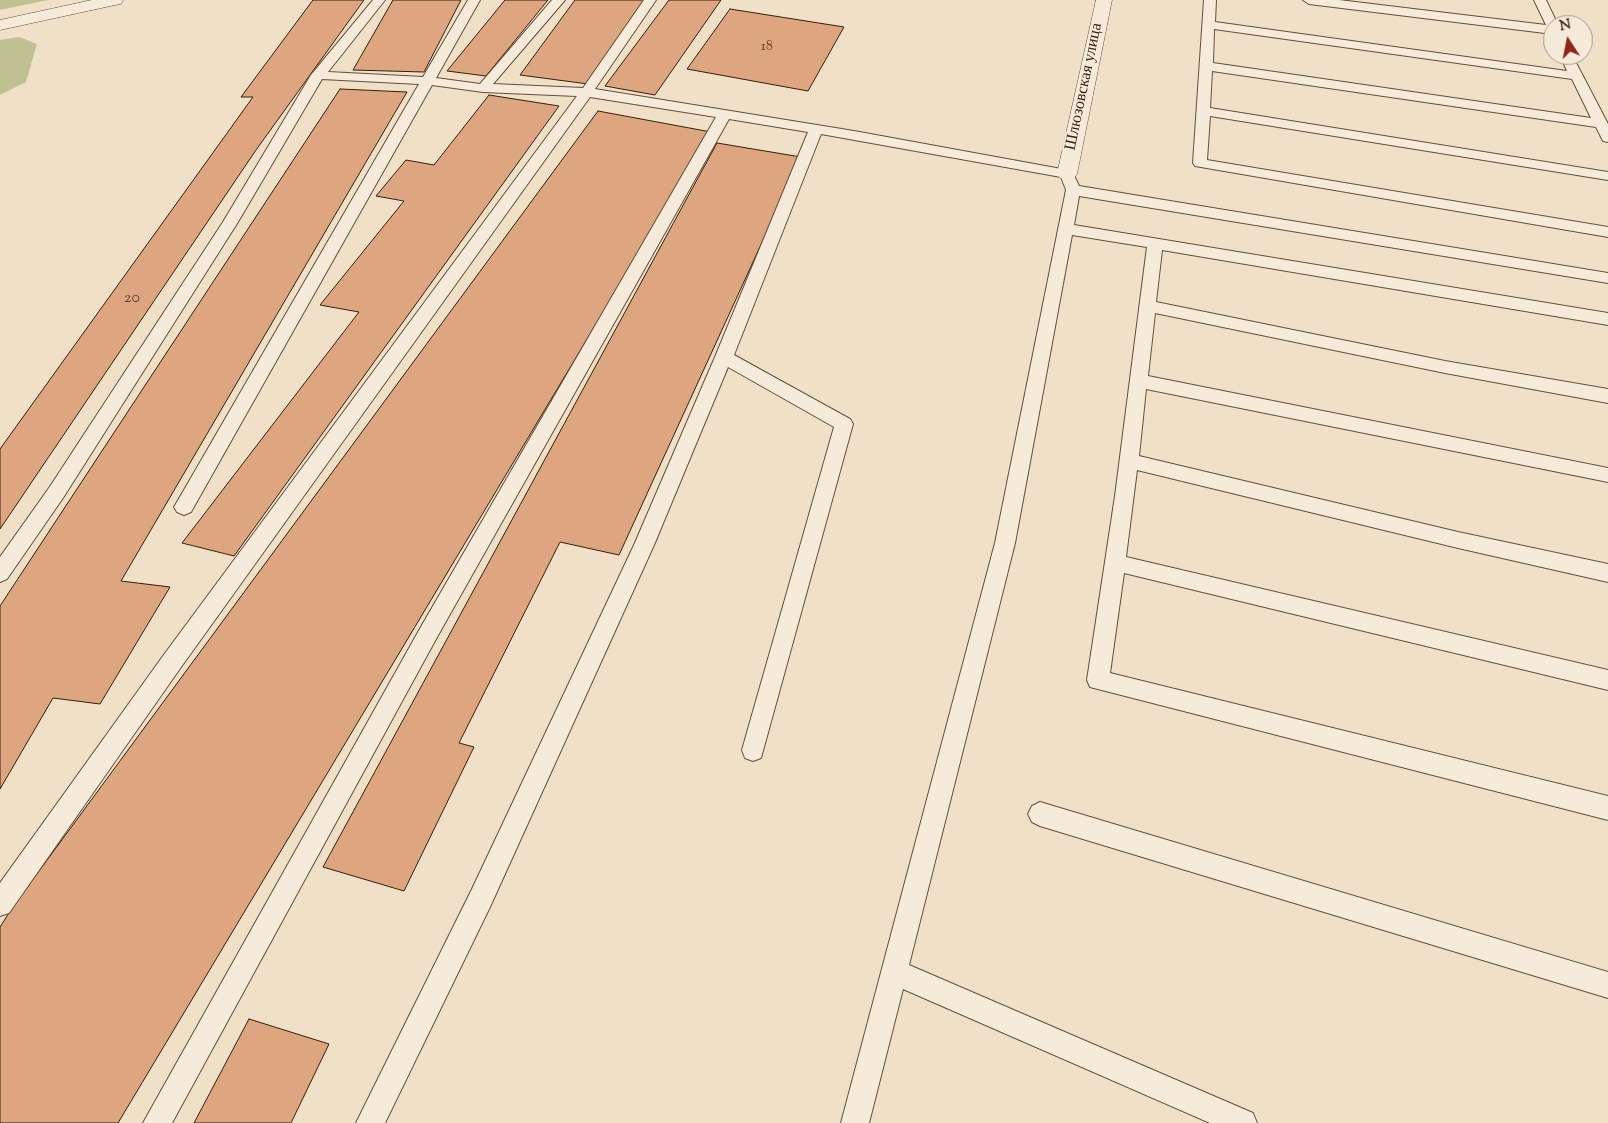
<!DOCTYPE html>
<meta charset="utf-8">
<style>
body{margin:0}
#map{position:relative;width:1608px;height:1123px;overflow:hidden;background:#f1e0c8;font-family:"Sorts Mill Goudy",serif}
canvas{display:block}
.north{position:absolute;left:1543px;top:15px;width:50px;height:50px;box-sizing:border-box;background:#f6ebdb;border:1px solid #a89987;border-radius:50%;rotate:349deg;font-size:14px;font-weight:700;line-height:20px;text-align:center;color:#341f0a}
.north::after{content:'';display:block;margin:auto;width:18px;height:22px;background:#8f2418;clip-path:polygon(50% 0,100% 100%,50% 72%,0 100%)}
</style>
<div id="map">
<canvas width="1608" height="1123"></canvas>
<div class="north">N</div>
</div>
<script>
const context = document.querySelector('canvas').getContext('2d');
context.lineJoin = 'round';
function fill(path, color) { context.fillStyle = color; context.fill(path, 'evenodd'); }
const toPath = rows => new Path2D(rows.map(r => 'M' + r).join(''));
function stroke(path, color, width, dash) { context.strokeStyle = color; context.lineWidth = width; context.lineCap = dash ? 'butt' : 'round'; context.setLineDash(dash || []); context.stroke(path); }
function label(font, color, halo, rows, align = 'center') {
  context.font = font + ' "Sorts Mill Goudy",serif'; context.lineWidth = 4; context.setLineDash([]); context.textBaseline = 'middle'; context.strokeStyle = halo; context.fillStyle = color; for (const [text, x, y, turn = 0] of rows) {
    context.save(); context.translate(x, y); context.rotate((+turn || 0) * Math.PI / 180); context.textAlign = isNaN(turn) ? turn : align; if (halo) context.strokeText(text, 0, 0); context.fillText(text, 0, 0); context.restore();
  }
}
fill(toPath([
 [0,0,48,0,0,10],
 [19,37,37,44,26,82,0,95,0,40]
]), '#bfc193');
const building = toPath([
 [313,0,364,0,256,150,0,529,0,449,253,97,241,97,313,0],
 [393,0,461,0,424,72,353,70,393,0],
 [505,0,548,0,486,76,447,71,505,0],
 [575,0,646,0,588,84,520,75,575,0],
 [669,0,721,0,655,95,605,86,669,0],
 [730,9,844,27,808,91,687,69,730,9],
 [340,89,407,92,121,581,170,587,100,704,53,698,0,789,0,606,340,89],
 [489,95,559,106,234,556,182,543,359,312,320,305,404,201,376,196,406,160,434,165,489,95],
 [598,111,711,132,118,1123,0,1123,0,927,14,905,598,111],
 [717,143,801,157,619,555,560,542,459,743,474,747,404,891,323,867,717,143],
 [249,1019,329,1044,291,1123,194,1123,249,1019]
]);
fill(building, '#dda681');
stroke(building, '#341f0a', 1);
const lane = toPath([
 [373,0,385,0,328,72,423,77,468,0,480,0,436,78,480,84,552,0,565,0,493,84,583,88,644,0,656,0,595,89,854,131,1067,170,1072,171,1079,186,1608,273,1608,283,1079,196,1074,225,1608,313,1608,325,1162,250,1156,302,1445,361,1608,389,1608,403,1445,373,1155,313,1148,376,1608,468,1608,482,1146,389,1139,456,1458,532,1608,564,1608,582,1458,548,1137,470,1126,557,1608,670,1608,690,1124,573,1110,673,1608,796,1608,820,1090,687,1087,680,1115,496,1147,247,1072,235,1015,543,909,965,1253,1113,1257,1123,1210,1123,903,989,869,1123,841,1123,995,543,1066,190,1061,177,821,134,734,355,850,419,853,424,761,758,753,761,745,758,742,750,834,427,728,367,654,545,490,907,385,1123,356,1123,472,889,634,545,715,357,808,132,729,119,436,639,172,1123,143,1123,422,625,716,117,590,97,179,670,9,913,0,916,0,883,163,656,577,96,483,92,432,85,191,512,184,515,177,512,174,507,177,502,419,84,322,79,238,222,63,498,7,579,0,582,0,557,49,488,223,222,311,75,373,0],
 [1204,0,1216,0,1215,22,1567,71,1560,55,1572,55,1608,124,1608,142,1603,141,1596,127,1212,71,1210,108,1608,172,1608,180,1210,116,1207,160,1608,227,1608,237,1195,166,1193,163,1204,0],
 [1214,29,1572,79,1591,118,1213,63,1214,29],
 [1303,0,1339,0,1546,25,1534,0,1546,0,1558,25,1553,25,1553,34,1309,4,1303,0],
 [1040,802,1608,972,1608,998,1040,826,1032,822,1028,814,1032,806,1040,802]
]);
const street = toPath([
 [92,0,123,0,121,4,115,5,0,30,0,20,92,0],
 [1096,0,1112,0,1077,174,1074,178,1067,180,1060,178,1057,174,1096,0]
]);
stroke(lane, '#634f3a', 2);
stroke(street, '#634f3a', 1);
fill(lane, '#f6ebdb');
fill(street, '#f6ebdb');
label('14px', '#5e4128', null, [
 ["18",767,48]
]);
label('16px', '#341f0a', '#f6ebdb', [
 ["Шлюзовская улица",1085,87,-78]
]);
label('16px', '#5e4128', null, [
 ["20",132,299]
]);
</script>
